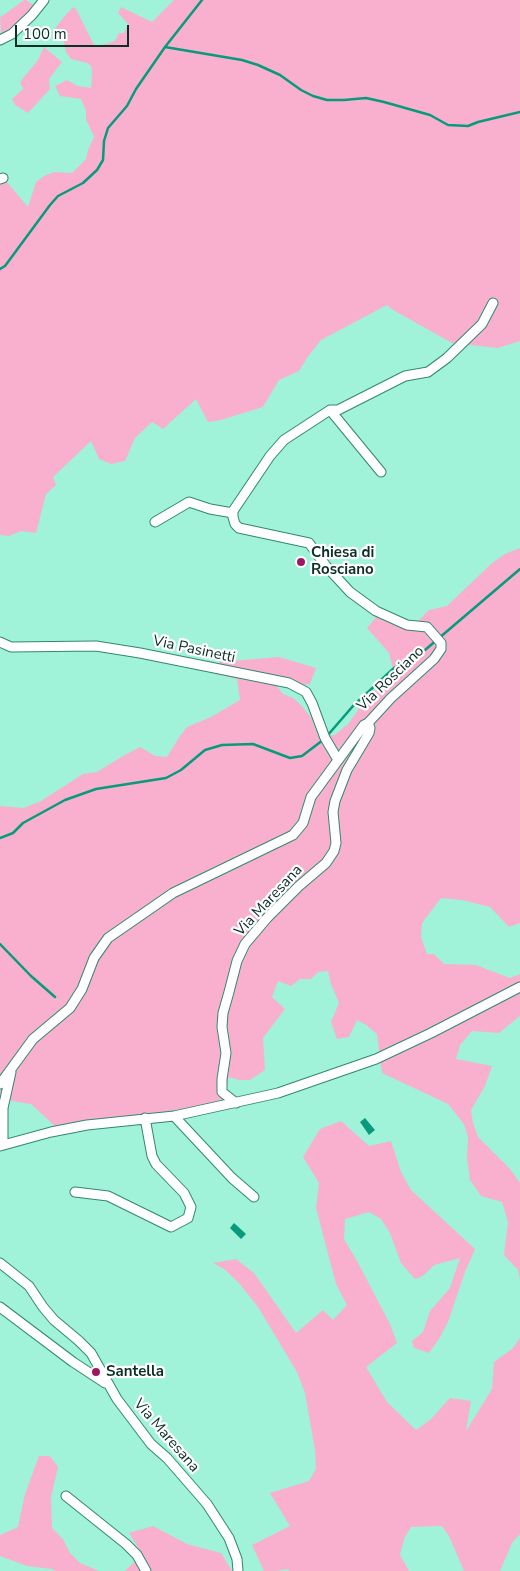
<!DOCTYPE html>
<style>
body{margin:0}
#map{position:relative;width:520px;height:1571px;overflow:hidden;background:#a0f2d9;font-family:"Nunito Sans",sans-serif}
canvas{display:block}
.scale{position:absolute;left:15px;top:25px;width:114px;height:22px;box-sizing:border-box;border:2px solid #0b2e25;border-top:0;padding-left:6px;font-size:15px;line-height:18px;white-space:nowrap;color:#0b2e25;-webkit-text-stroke:4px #fff;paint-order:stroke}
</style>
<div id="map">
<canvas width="520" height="1571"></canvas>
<div class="scale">100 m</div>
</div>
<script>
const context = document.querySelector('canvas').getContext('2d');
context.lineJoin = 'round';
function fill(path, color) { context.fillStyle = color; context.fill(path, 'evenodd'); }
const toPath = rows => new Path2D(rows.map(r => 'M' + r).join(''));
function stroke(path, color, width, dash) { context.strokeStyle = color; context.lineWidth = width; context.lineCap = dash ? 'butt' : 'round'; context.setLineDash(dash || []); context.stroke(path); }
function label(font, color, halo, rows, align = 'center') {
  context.font = font + ' "Nunito Sans",sans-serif'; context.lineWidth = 4.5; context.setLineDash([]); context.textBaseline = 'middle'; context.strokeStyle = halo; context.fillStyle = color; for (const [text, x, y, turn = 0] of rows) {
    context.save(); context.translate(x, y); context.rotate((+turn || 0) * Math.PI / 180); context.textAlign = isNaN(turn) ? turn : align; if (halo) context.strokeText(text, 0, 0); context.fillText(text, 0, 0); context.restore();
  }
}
fill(toPath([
 [24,0,26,0,36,7,12,31,1,35,0,14,1,17],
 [174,0,520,0,520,341,498,348,452,343,393,310,387,305,321,340,307,358,299,371,279,380,263,407,221,420,208,422,196,399,163,429,152,422,135,438,125,461,111,464,99,459,91,441,53,477,56,485,46,494,36,533,21,531,9,536,0,535,0,184,5,180,28,207,36,182,44,176,54,172,72,173,86,159,88,150,94,137,86,119,86,111,81,99,60,96,55,86,67,80,78,86,91,88,92,71,91,66,87,63,71,59,66,52,63,38,52,33,63,18,73,7,76,9,95,47,115,41,119,33,124,33,128,24,118,13,121,7,152,22],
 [44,47,62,62,49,79,50,89,28,113,15,105,12,99,23,89,20,82,38,60],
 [520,548,520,923,509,927,490,907,462,900,441,898,422,923,421,937,427,954,434,954,444,964,476,965,510,978,520,974,520,1016,499,1033,472,1031,460,1045,456,1059,492,1066,485,1086,471,1110,473,1123,478,1137,510,1169,520,1183,520,1280,518,1270,504,1255,508,1222,502,1202,481,1196,470,1180,467,1158,468,1137,464,1124,448,1104,382,1073,377,1034,366,1025,357,1020,349,1037,337,1039,331,1022,339,1003,331,984,328,971,318,972,311,979,300,979,291,986,278,981,272,997,285,1009,263,1038,265,1070,250,1080,239,1080,229,1077,224,1099,197,1107,91,1122,58,1129,31,1104,6,1100,0,1102,0,806,24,808,41,801,83,774,97,772,121,757,140,747,155,756,167,757,180,736,187,727,211,717,240,700,237,679,215,674,219,662,279,657,316,668,310,684,292,686,276,685,283,694,293,698,301,705,312,719,318,736,335,735,348,724,357,712,361,701,377,689,394,673,389,653,367,628,376,617,414,628,418,621,429,610,447,606,492,563,505,554],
 [341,1121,369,1146,391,1141,401,1172,411,1190,475,1249,465,1272,448,1322,439,1339,429,1353,414,1348,412,1341,423,1332,430,1311,450,1288,460,1258,434,1265,423,1276,415,1279,401,1263,390,1233,381,1219,369,1212,345,1219,344,1239,357,1261,390,1324,397,1343,366,1367,387,1402,416,1430,431,1419,450,1398,471,1401,466,1431,492,1389,494,1362,512,1349,520,1338,520,1534,512,1543,500,1571,464,1571,449,1536,442,1526,411,1527,404,1539,400,1555,409,1571,290,1571,287,1569,276,1571,264,1571,252,1545,290,1526,270,1493,309,1481,316,1469,315,1450,305,1393,297,1372,258,1307,238,1282,224,1269,213,1263,236,1259,254,1273,296,1333,323,1310,333,1320,347,1305,336,1284,316,1208,319,1183,303,1157,320,1129],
 [39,1456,50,1456,58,1467,51,1497,52,1528,63,1539,70,1553,80,1563,99,1571,55,1571,52,1569,27,1566,0,1556,0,1535,18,1527,25,1494],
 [153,1526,187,1544,221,1553,232,1571,125,1571,142,1554,129,1533]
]), '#f9b0ce');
fill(toPath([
 [365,1118,375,1130,369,1135,360,1122],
 [234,1223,246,1234,241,1239,230,1228]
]), '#079a7d');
stroke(toPath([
 [165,47,242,60,258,65,280,75,301,90,313,96,327,100,344,100,366,98,384,102,430,115,448,125,468,126,478,122,520,112],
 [0,269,5,266,50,205,58,196,83,183,97,170,103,160,104,141,108,128,127,106,136,89,165,47,202,0],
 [327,736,353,706,394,668,425,650,520,569],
 [0,838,13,833,23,823,65,800,96,789,166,778,181,770,205,750,222,745,253,744,290,758,302,756,323,740],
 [0,944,31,976,55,997]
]), '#079a7d', 2.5);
const street = toPath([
 [0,40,12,34,32,15,44,0],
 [0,179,3,178],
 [330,410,381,472],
 [155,522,189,502,210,509,233,513],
 [0,642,11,647,96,646,140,653,289,683,306,692,312,703,325,738,338,760],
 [0,1084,33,1039,70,1008,82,989,94,958,108,938,173,893,293,835,303,823,311,797,364,725,368,723,391,698,434,659,441,649,441,643,427,627,407,625,376,611,350,592,326,566,309,543,239,528,235,524,233,517,233,511,270,456,284,440,330,410,338,410,405,376,428,372,447,358,482,324,493,303],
 [236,1103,222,1092,222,1079,226,1053,222,1027,223,1013,229,992,237,961,245,944,267,918,299,886,326,863,334,851,336,843,333,812,335,801,347,770,369,733,370,728,368,723],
 [174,1116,232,1178,254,1197],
 [4,1145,3,1141,3,1108,11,1072],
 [0,1146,51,1132,87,1125,174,1116,278,1093,376,1059,431,1033,520,987],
 [75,1192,108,1196,171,1227,188,1218,191,1207,184,1193,156,1164,152,1156,145,1118],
 [0,1263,29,1286,43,1307,54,1320,79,1341,91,1353,117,1399,151,1444,167,1458,207,1504,229,1538,237,1559,238,1571],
 [0,1307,73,1362,105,1383],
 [66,1496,126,1544,137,1555,146,1571]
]);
stroke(street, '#338771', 11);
stroke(street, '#fff', 9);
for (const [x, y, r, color] of [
 [301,562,5,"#9f1764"],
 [96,1372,5,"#9f1764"]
]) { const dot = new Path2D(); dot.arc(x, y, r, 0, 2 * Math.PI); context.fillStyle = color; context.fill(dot); stroke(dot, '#fff', 2); }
label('bold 15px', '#0b2e25', '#fff', [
 ["Chiesa di",311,553],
 ["Rosciano",311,570],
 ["Santella",106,1372]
], 'left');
label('15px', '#0b2e25', '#fff', [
 ["Via Pasinetti",194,650,12],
 ["Via Rosciano",391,679,-44],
 ["Via Maresana",269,901,-47],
 ["Via Maresana",166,1436,49]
]);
</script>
